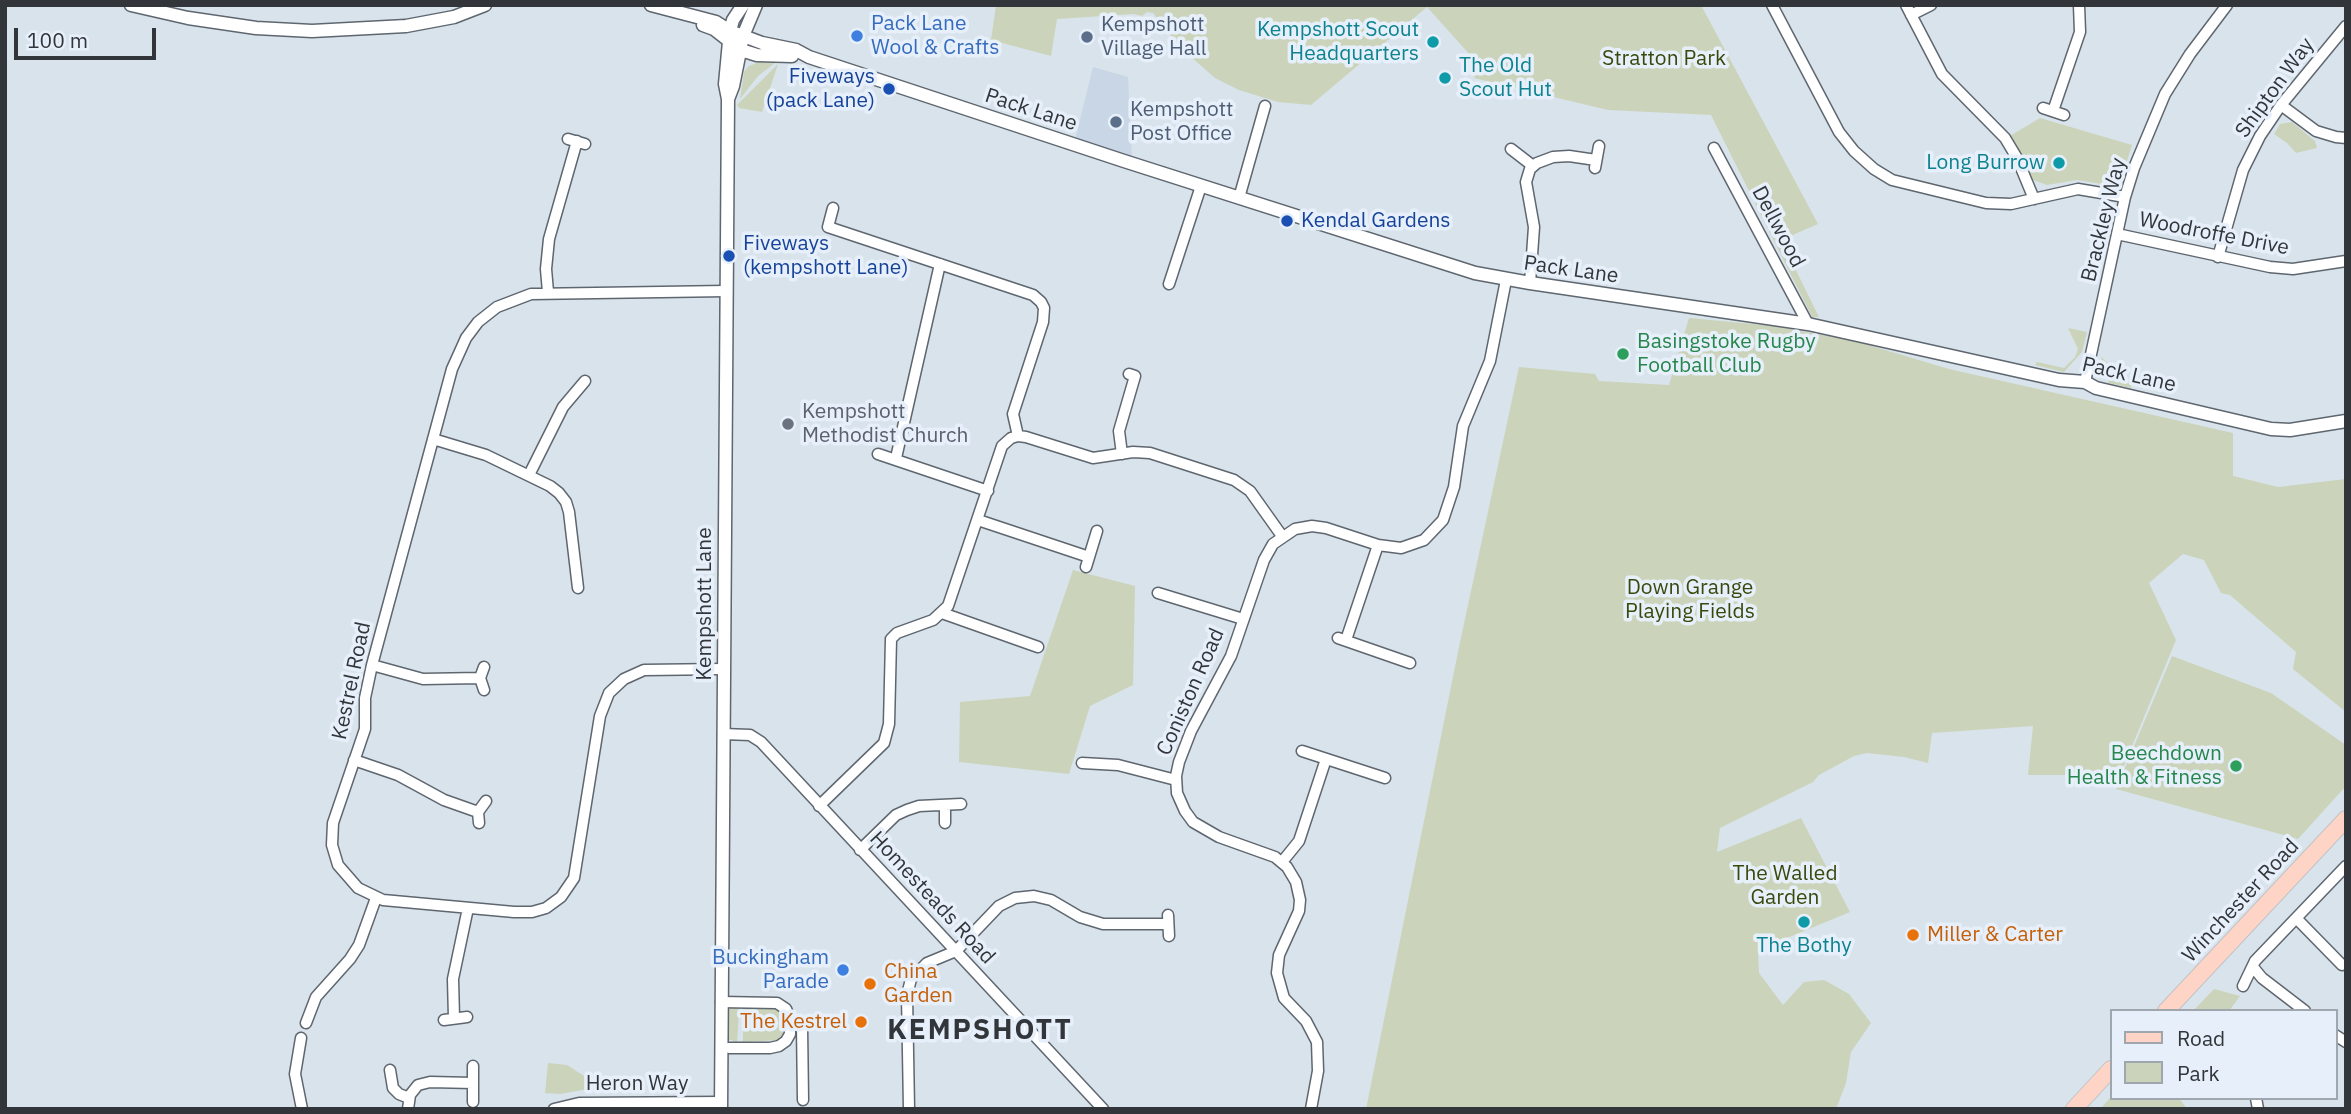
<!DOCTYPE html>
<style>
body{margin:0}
#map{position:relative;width:2351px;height:1114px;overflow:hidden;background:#d9e3ec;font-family:"IBM Plex Sans",sans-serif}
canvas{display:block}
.frame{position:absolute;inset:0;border:7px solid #32363a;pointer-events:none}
.legend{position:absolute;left:2110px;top:1009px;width:228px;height:91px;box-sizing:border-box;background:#e7f0fa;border:2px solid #9fa6ad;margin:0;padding:9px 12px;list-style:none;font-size:21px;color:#32363a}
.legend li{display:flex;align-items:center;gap:14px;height:35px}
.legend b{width:35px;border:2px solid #9fa6ad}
.scale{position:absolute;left:14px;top:28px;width:142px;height:32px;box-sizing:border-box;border:4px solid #32363a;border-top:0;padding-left:9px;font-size:21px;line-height:24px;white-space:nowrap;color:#32363a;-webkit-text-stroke:5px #e7f0fa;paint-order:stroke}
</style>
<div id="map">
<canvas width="2351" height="1114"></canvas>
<div class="frame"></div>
<ul class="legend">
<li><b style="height:9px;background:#fed4c7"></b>Road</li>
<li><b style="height:19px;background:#cbd4ba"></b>Park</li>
</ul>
<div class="scale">100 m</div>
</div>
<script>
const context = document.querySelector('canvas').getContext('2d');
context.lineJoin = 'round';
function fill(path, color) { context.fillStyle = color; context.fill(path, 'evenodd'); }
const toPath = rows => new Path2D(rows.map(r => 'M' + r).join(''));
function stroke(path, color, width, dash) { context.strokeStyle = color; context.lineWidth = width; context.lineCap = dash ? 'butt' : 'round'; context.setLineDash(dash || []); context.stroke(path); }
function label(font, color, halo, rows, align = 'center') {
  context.font = font + ' "IBM Plex Sans",sans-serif'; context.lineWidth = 7; context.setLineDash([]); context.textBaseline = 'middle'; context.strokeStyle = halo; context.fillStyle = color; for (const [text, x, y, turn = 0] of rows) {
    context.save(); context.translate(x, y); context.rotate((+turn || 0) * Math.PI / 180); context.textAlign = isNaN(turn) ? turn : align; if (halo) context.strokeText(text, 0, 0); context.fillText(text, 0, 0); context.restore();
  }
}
fill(toPath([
 [1093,67,1128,77,1132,158,1075,140]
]), '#c8d6e5');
fill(toPath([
 [996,5,1701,5,1818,224,1781,240,1819,317,1812,317,1711,115,1608,110,1474,78,1480,66,1427,7,1311,105,1278,102,1239,90,1215,78,1183,50,1153,13,1147,12,1142,16,1134,14,1057,19,1051,56,991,40],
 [759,62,775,63,758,76,740,99,744,72,749,66],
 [778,64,762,112,739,108,737,105],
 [2040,118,2132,145,2122,177,2108,185,2077,180,2047,185,2030,179,2024,161,2010,136],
 [2292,122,2315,141,2317,148,2296,153,2287,143,2274,134,2280,124],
 [1689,318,1775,326,1855,341,1949,369,2233,433,2233,476,2278,487,2346,479,2346,712,2293,669,2296,652,2230,595,2221,593,2204,560,2183,554,2149,583,2176,640,2115,787,2066,775,2028,775,2033,726,1932,733,1928,763,1904,757,1867,753,1854,756,1819,775,1813,782,1720,828,1717,852,1801,818,1850,912,1758,950,1759,973,1783,1005,1804,982,1824,980,1849,994,1871,1023,1851,1052,1846,1083,1836,1109,1366,1109,1459,647,1519,367,1595,374,1599,381,1669,385],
 [2068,328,2087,332,2082,352,2064,372,2035,365,2037,362,2064,368,2075,357,2078,349],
 [2101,357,2131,383,2131,388,2109,383],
 [1073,570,1135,586,1133,685,1090,706,1069,774,959,762,960,702,1030,696],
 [2172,656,2271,693,2346,745,2346,786,2298,839,2116,789],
 [2214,989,2240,996,2229,1011,2193,1011],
 [737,1006,739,1011,737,1045,732,1040,726,1040,726,1012,730,1008],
 [743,1006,773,1007,784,1013,786,1031,780,1040,743,1042],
 [548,1063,567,1065,589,1079,588,1089,560,1094,545,1093],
 [2111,1097,2179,1098,2187,1109,2100,1109]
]), '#cbd4ba');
const minor = toPath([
 [1772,5,1839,132,1854,151,1874,169,1892,180,1986,203,2011,204,2078,189,2125,197],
 [1906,5,1942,74,2005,138,2017,158,2034,199],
 [1911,15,1931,5],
 [2281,105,2316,131,2336,137,2346,138],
 [2043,108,2064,115],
 [2053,111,2080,32,2079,5],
 [568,139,585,144],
 [1714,148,1808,324],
 [1511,149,1533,166],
 [1595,168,1599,146],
 [1239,198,1265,106],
 [833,208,828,227,1033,295,1041,302,1044,308,1043,322,1013,414,1018,436],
 [2117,234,2270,267,2293,269,2346,261],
 [2218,257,2243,170,2260,136,2281,105,2346,26],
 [1530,283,1534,227,1526,182,1530,169,1537,163,1553,157,1569,156,1596,160],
 [1169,284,1201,186],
 [548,292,546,269,549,239,577,141],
 [2085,382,2125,197,2134,168,2165,94,2190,54,2227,5],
 [433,439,486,455,550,486,559,493,566,502,569,512,578,588],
 [878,454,988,491],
 [1122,454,1119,431,1135,376,1129,374],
 [896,458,940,264],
 [529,475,563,407,585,381],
 [978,520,1089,557],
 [1086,567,1097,531],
 [1158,593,1243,619],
 [942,613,1038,647],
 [1338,638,1410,663],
 [1346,640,1378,545],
 [372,665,423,679,480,678],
 [724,669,644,670,624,679,609,693,600,716,574,878,561,897,546,908,532,912,514,912,383,900,358,888,338,865,332,845,333,823,365,729,365,698,372,665,452,369,466,338,478,322,497,307,531,294,726,291],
 [484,690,480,678,484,667],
 [723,734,750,735,761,742,1103,1109],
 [1302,751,1385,778],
 [354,760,398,775,444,800,478,812],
 [1082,763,1118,765,1176,780],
 [945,805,945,823],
 [819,806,884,743,889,724,891,639,897,633,933,620,948,606,1002,446,1011,438,1018,436,1026,437,1093,458,1133,452,1150,453,1234,480,1250,491,1282,536],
 [479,823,478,812,486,801],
 [860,850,896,815,907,810,919,806,961,804],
 [1282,862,1299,841,1326,759],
 [1168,915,1169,936],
 [2297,919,2342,965],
 [2253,967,2262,978,2305,1011],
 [2243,986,2255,961,2346,866],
 [721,1002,777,1003,786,1009,790,1018,790,1034,786,1041,779,1046,770,1048,729,1048],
 [454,1018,453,979,468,908],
 [444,1020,467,1017],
 [306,1023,316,997,350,959,359,945,376,898],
 [791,1026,802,1026,803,1100],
 [2335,1035,2346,1042],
 [301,1038,295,1074,302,1109],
 [390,1070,393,1088,399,1094,409,1098],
 [2256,1098,2258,1109],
 [473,1102,473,1066],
 [408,1109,410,1095,418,1085,430,1082,473,1083],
 [554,1109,579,1103,721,1102],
 [909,1109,907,995,911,979,927,963,956,951,999,906,1015,898,1034,896,1051,900,1080,917,1103,924,1168,924],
 [1311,1109,1318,1071,1317,1042,1306,1021,1284,998,1277,973,1279,955,1299,911,1300,900,1296,882,1287,867,1275,857,1219,837,1193,822,1185,811,1177,793,1176,776,1179,762,1191,731,1231,656,1264,560,1273,544,1295,529,1312,526,1326,528,1378,545,1401,548,1424,540,1443,520,1454,487,1463,426,1490,361,1506,280]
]);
const tertiary = toPath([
 [131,5,188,18,256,28,312,31,406,26,454,17,485,5],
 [651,5,716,22,730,31,762,43,796,50,809,57,1124,161,1475,273,1530,283,1808,324,2059,380,2085,382,2096,388,2271,429,2290,430,2346,421],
 [703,25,714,29,741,50,757,55,792,56],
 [728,99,733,86,743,36,756,5],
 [721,1109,728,99,725,84,730,31,733,20,743,5]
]);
const primary = toPath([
 [2166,1011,2346,819],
 [2074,1109,2111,1069]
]);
stroke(minor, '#5e666f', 13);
stroke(tertiary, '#5e666f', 15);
stroke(primary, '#c2c3c4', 18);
stroke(minor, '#fff', 10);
stroke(tertiary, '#fff', 12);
stroke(primary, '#fed4c7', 16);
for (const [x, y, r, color] of [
 [857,36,7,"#3f7fe0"],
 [1087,37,7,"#5c6f8a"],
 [1433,42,7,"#0f9aa8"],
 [1445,78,7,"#0f9aa8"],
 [889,89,7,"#1a4fb4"],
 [1116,122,7,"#5c6f8a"],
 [2059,163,7,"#0f9aa8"],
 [1287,221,7,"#1a4fb4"],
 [729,256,7,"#1a4fb4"],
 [1623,354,7,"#2e9e5b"],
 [788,424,7,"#6b7280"],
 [2236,766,7,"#2e9e5b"],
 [1804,922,7,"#0f9aa8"],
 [1913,935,7,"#e8710a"],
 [843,970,7,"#3f7fe0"],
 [870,984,7,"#e8710a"],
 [861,1022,7,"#e8710a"]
]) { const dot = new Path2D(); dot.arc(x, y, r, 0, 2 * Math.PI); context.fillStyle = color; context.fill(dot); stroke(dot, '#e7f0fa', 2.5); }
label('21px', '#366cbe', '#e7f0fa', [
 ["Pack Lane",871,24],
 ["Wool & Crafts",871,48],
 ["Buckingham",829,958,"right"],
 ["Parade",829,982,"right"]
], 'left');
label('21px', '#4e5e75', '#e7f0fa', [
 ["Kempshott",1101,25],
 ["Village Hall",1101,49],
 ["Kempshott",1130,110],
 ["Post Office",1130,134]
], 'left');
label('21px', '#0d838f', '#e7f0fa', [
 ["Kempshott Scout",1419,30],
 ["Headquarters",1419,54],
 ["The Old",1459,66,"left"],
 ["Scout Hut",1459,90,"left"],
 ["Long Burrow",2045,163],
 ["The Bothy",1804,946,"center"]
], 'right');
label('21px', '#38490b', '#e7f0fa', [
 ["Stratton Park",1664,59],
 ["Down Grange",1690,588],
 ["Playing Fields",1690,612],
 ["The Walled",1785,874],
 ["Garden",1785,898]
]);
label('21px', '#164399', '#e7f0fa', [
 ["Fiveways",875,77,"right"],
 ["(pack Lane)",875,101,"right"],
 ["Kendal Gardens",1301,221],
 ["Fiveways",743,244],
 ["(kempshott Lane)",743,268]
], 'left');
label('21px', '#32363a', '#e7f0fa', [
 ["Shipton Way",2275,88,-54],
 ["Pack Lane",1031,110,18],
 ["Brackley Way",2104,220,-76],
 ["Dellwood",1778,227,62],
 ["Woodroffe Drive",2214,234,11],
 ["Pack Lane",1571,270,8],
 ["Pack Lane",2129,375,13],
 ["Kempshott Lane",705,604,-90],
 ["Kestrel Road",352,681,-78],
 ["Coniston Road",1191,692,-66],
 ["Homesteads Road",932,898,47],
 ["Winchester Road",2241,901,-47],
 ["Heron Way",637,1084]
]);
label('21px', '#27864d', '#e7f0fa', [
 ["Basingstoke Rugby",1637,342],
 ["Football Club",1637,366],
 ["Beechdown",2222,754,"right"],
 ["Health & Fitness",2222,778,"right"]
], 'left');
label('21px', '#5b616d', '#e7f0fa', [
 ["Kempshott",802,412],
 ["Methodist Church",802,436]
], 'left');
label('21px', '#c56008', '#e7f0fa', [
 ["Miller & Carter",1927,935],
 ["China",884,972],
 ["Garden",884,996],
 ["The Kestrel",847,1022,"right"]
], 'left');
context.letterSpacing = '2px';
label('bold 28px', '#32363a', '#e7f0fa', [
 ["KEMPSHOTT",980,1031]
]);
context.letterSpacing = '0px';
</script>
